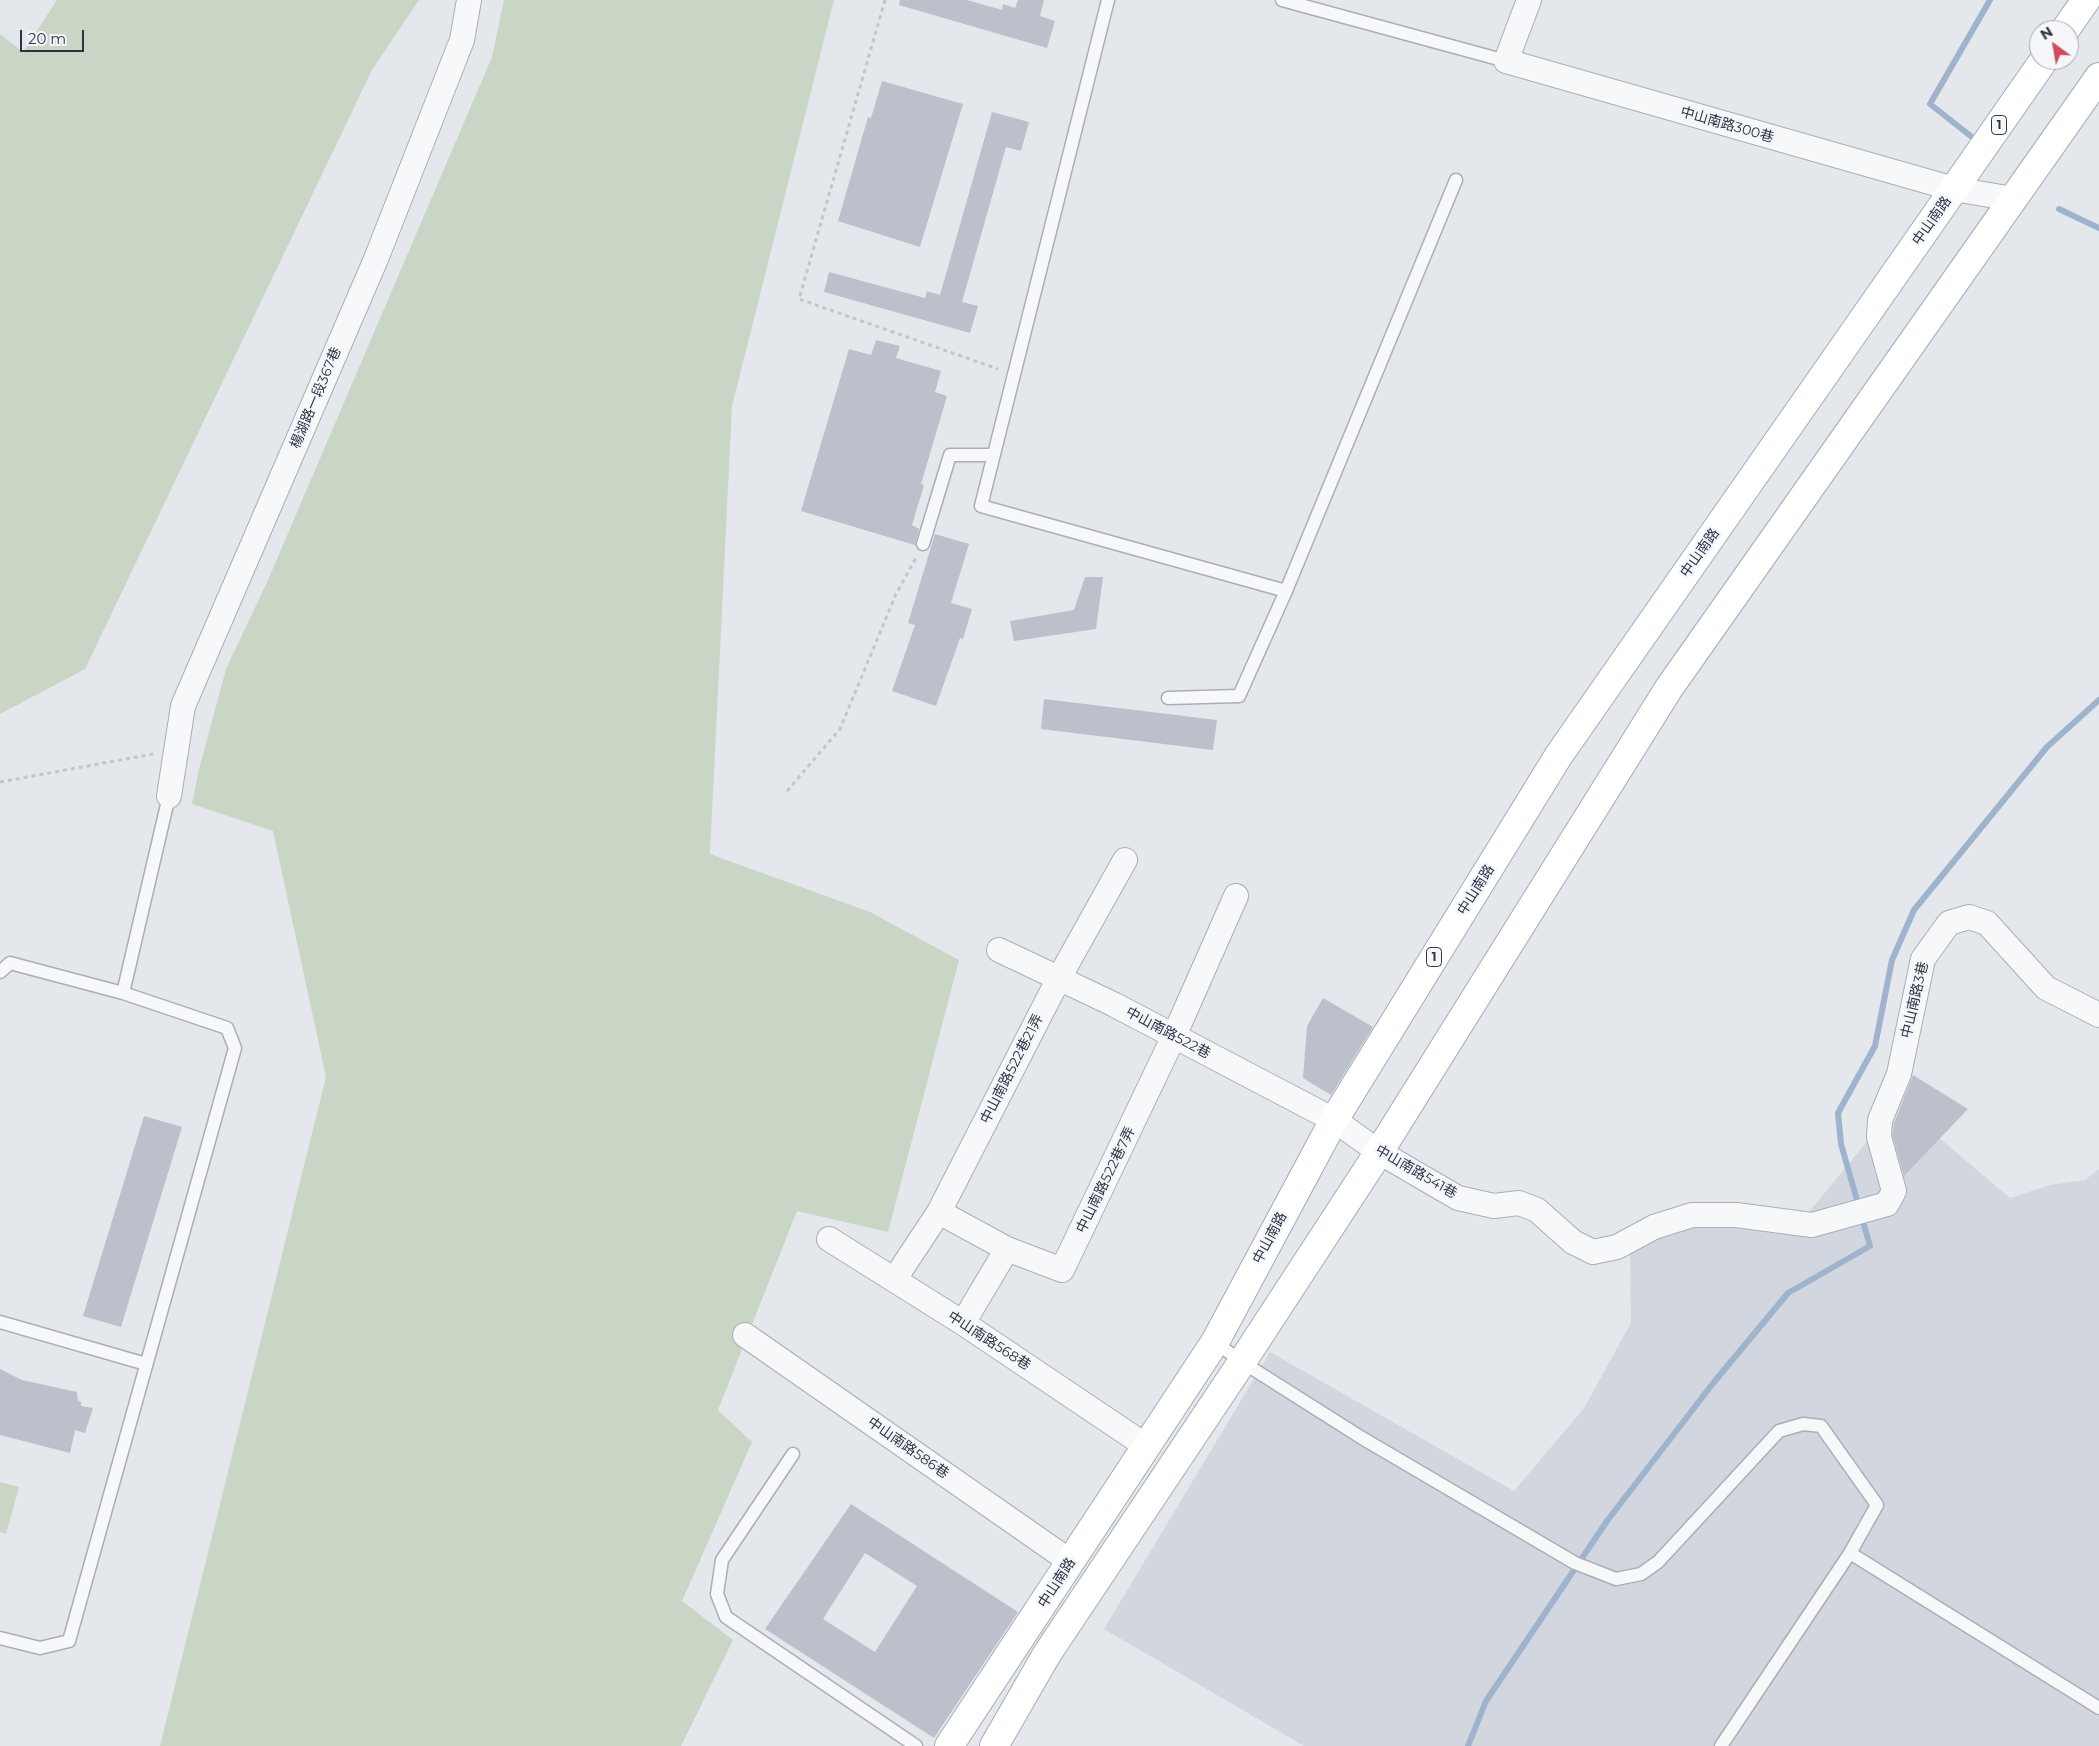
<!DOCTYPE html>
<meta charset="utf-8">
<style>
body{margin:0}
#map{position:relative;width:2099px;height:1746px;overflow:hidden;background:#e4e7ec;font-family:Montserrat,sans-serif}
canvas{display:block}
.north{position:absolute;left:2029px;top:20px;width:50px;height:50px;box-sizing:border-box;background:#f4f6f9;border:1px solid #a4a8b1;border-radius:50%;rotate:328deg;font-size:14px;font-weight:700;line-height:20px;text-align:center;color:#2b3445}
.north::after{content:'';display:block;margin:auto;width:18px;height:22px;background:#d1495b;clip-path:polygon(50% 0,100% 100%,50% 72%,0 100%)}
.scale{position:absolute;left:20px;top:30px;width:64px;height:22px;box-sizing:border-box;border:2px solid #2b3445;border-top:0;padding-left:6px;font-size:15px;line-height:18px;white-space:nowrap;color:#2b3445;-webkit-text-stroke:4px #f4f6f9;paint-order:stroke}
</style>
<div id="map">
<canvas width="2099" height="1746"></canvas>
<div class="north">N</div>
<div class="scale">20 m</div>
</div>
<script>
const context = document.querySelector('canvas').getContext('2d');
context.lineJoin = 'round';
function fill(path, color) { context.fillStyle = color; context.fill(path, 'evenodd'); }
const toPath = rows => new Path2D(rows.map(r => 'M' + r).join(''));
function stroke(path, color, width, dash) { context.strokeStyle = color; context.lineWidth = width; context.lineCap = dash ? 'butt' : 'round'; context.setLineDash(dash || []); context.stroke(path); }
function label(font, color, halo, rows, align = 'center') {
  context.font = font + ' Montserrat,"Noto Sans TC",sans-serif'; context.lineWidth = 5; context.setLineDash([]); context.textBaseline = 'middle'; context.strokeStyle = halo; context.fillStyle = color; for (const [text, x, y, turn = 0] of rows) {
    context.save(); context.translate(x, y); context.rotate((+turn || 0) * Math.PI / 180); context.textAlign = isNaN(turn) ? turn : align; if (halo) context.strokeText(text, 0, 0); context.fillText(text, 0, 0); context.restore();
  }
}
fill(toPath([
 [1918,1120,2010,1198,2050,1185,2085,1180,2099,1169,2099,1746,1304,1746,1104,1629,1270,1352,1514,1491,1584,1408,1631,1323,1630,1246,1701,1225,1800,1223,1883,1122]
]), '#d2d6de');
fill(toPath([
 [57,0,419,0,372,70,85,669,0,714,0,34,23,52],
 [504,0,834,0,732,406,710,854,870,912,959,960,888,1232,797,1211,718,1410,752,1442,682,1601,733,1640,681,1746,160,1746,326,1077,273,831,192,804,199,769,226,669,268,580,492,57],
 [0,1482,19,1487,6,1534,0,1532]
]), '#c9d6c5');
stroke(toPath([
 [1977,141,1930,104,1990,0],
 [2059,209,2099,228],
 [1468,1746,1486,1701,1607,1521,1714,1382,1788,1293,1870,1246,1841,1144,1838,1113,1875,1046,1892,960,1914,910,2047,747,2099,700]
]), '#9fb4cc', 6);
fill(toPath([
 [900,0,967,0,1002,10,1003,4,1015,8,1018,0,1044,0,1040,16,1055,21,1047,48,899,5],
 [882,81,963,104,920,247,838,221,868,117,871,118],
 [992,112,1029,122,1021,151,1006,147,962,302,978,306,970,333,824,292,829,272,925,298,927,291,940,295],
 [876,340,900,346,896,358,941,371,935,392,947,396,921,484,924,485,912,525,919,529,915,545,801,511,849,349,871,355],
 [935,534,969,544,951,603,972,609,963,639,960,638,936,706,892,691,915,625,908,623],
 [1085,577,1103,577,1096,629,1014,641,1010,621,1074,610],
 [1044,699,1217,720,1213,750,1041,729],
 [1323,998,1373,1027,1331,1095,1303,1078,1307,1026],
 [1913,1075,1968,1109,1904,1176,1893,1136,1894,1123],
 [144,1116,182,1127,121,1327,83,1316],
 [0,1369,22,1380,77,1392,78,1401,81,1402,81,1406,93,1408,85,1433,75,1430,70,1453,0,1435],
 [851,1504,1018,1612,934,1738,765,1629],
 [865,1553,917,1586,875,1652,823,1619]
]), '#bbc0ca');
const lane = toPath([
 [1108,0,981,506,1286,591,1239,696,1168,698],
 [1282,0,1506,61],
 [923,544,950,455,993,455],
 [1286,591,1456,180],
 [0,972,10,963,123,993,227,1028,235,1048,69,1641,40,1648,0,1638],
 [123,993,169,796],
 [0,1322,146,1364],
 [1215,1342,1242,1362,1362,1438,1575,1563,1616,1579,1641,1574,1658,1562,1779,1431,1803,1424,1821,1426,1877,1505,1850,1553,1721,1746],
 [793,1454,722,1560,717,1594,726,1617,916,1746],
 [1850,1553,2099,1708]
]);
const street = toPath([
 [1529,0,1506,61,1954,189,2013,199],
 [169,796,183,706,376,259,462,40,469,0],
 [1125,860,1059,978,939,1212,1007,1249,1062,1270,1174,1036,1236,896],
 [999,950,1113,1004,1334,1120,1379,1152,1458,1198,1494,1206,1519,1203,1537,1210,1573,1242,1593,1252,1617,1247,1654,1227,1692,1215,1736,1215,1812,1225,1887,1204,1894,1191,1879,1137,1880,1120,1899,1074,1923,959,1949,923,1969,917,1987,923,2046,988,2099,1015],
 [829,1239,963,1323,1146,1446],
 [894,1280,939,1212],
 [963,1323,1007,1249],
 [745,1335,1071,1562]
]);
const primary = toPath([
 [2065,30,2086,0],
 [949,1746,1215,1342,1334,1120,1559,755,2044,60],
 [994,1746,1047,1654,1242,1362,1379,1152,1669,688,2099,77]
]);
stroke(lane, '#a9aeb7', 15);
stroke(street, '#a9aeb7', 26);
stroke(primary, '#a3abb8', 30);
stroke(toPath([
 [885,0,799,299,998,369],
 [0,782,153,754],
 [787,791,840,729,896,594,916,558]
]), '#c2c5cb', 3, [4, 4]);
stroke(lane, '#f7f8fa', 12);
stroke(street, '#f7f8fa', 24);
stroke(primary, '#fff', 28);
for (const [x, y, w] of [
 [1999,125,15],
 [1434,957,15]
]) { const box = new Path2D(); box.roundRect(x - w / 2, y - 9.5, w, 19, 4); context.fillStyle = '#f4f6f9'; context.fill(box); stroke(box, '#2b3445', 1); }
label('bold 12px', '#2b3445', null, [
 ["1",1999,125],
 ["1",1434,957]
]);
label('14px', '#2b3445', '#f4f6f9', [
 ["中山南路300巷",1727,125,16],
 ["中山南路",1932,221,-55],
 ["楊湖路一段367巷",316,398,-67],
 ["中山南路",1700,553,-55],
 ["中山南路",1476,890,-58],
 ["中山南路3巷",1915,1000,-77],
 ["中山南路522巷",1168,1033,28],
 ["中山南路522巷21弄",1012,1069,-63],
 ["中山南路541巷",1416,1172,30],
 ["中山南路522巷7弄",1106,1180,-64],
 ["中山南路",1270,1238,-62],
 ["中山南路568巷",989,1341,33],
 ["中山南路586巷",908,1448,35],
 ["中山南路",1057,1583,-57]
]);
</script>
